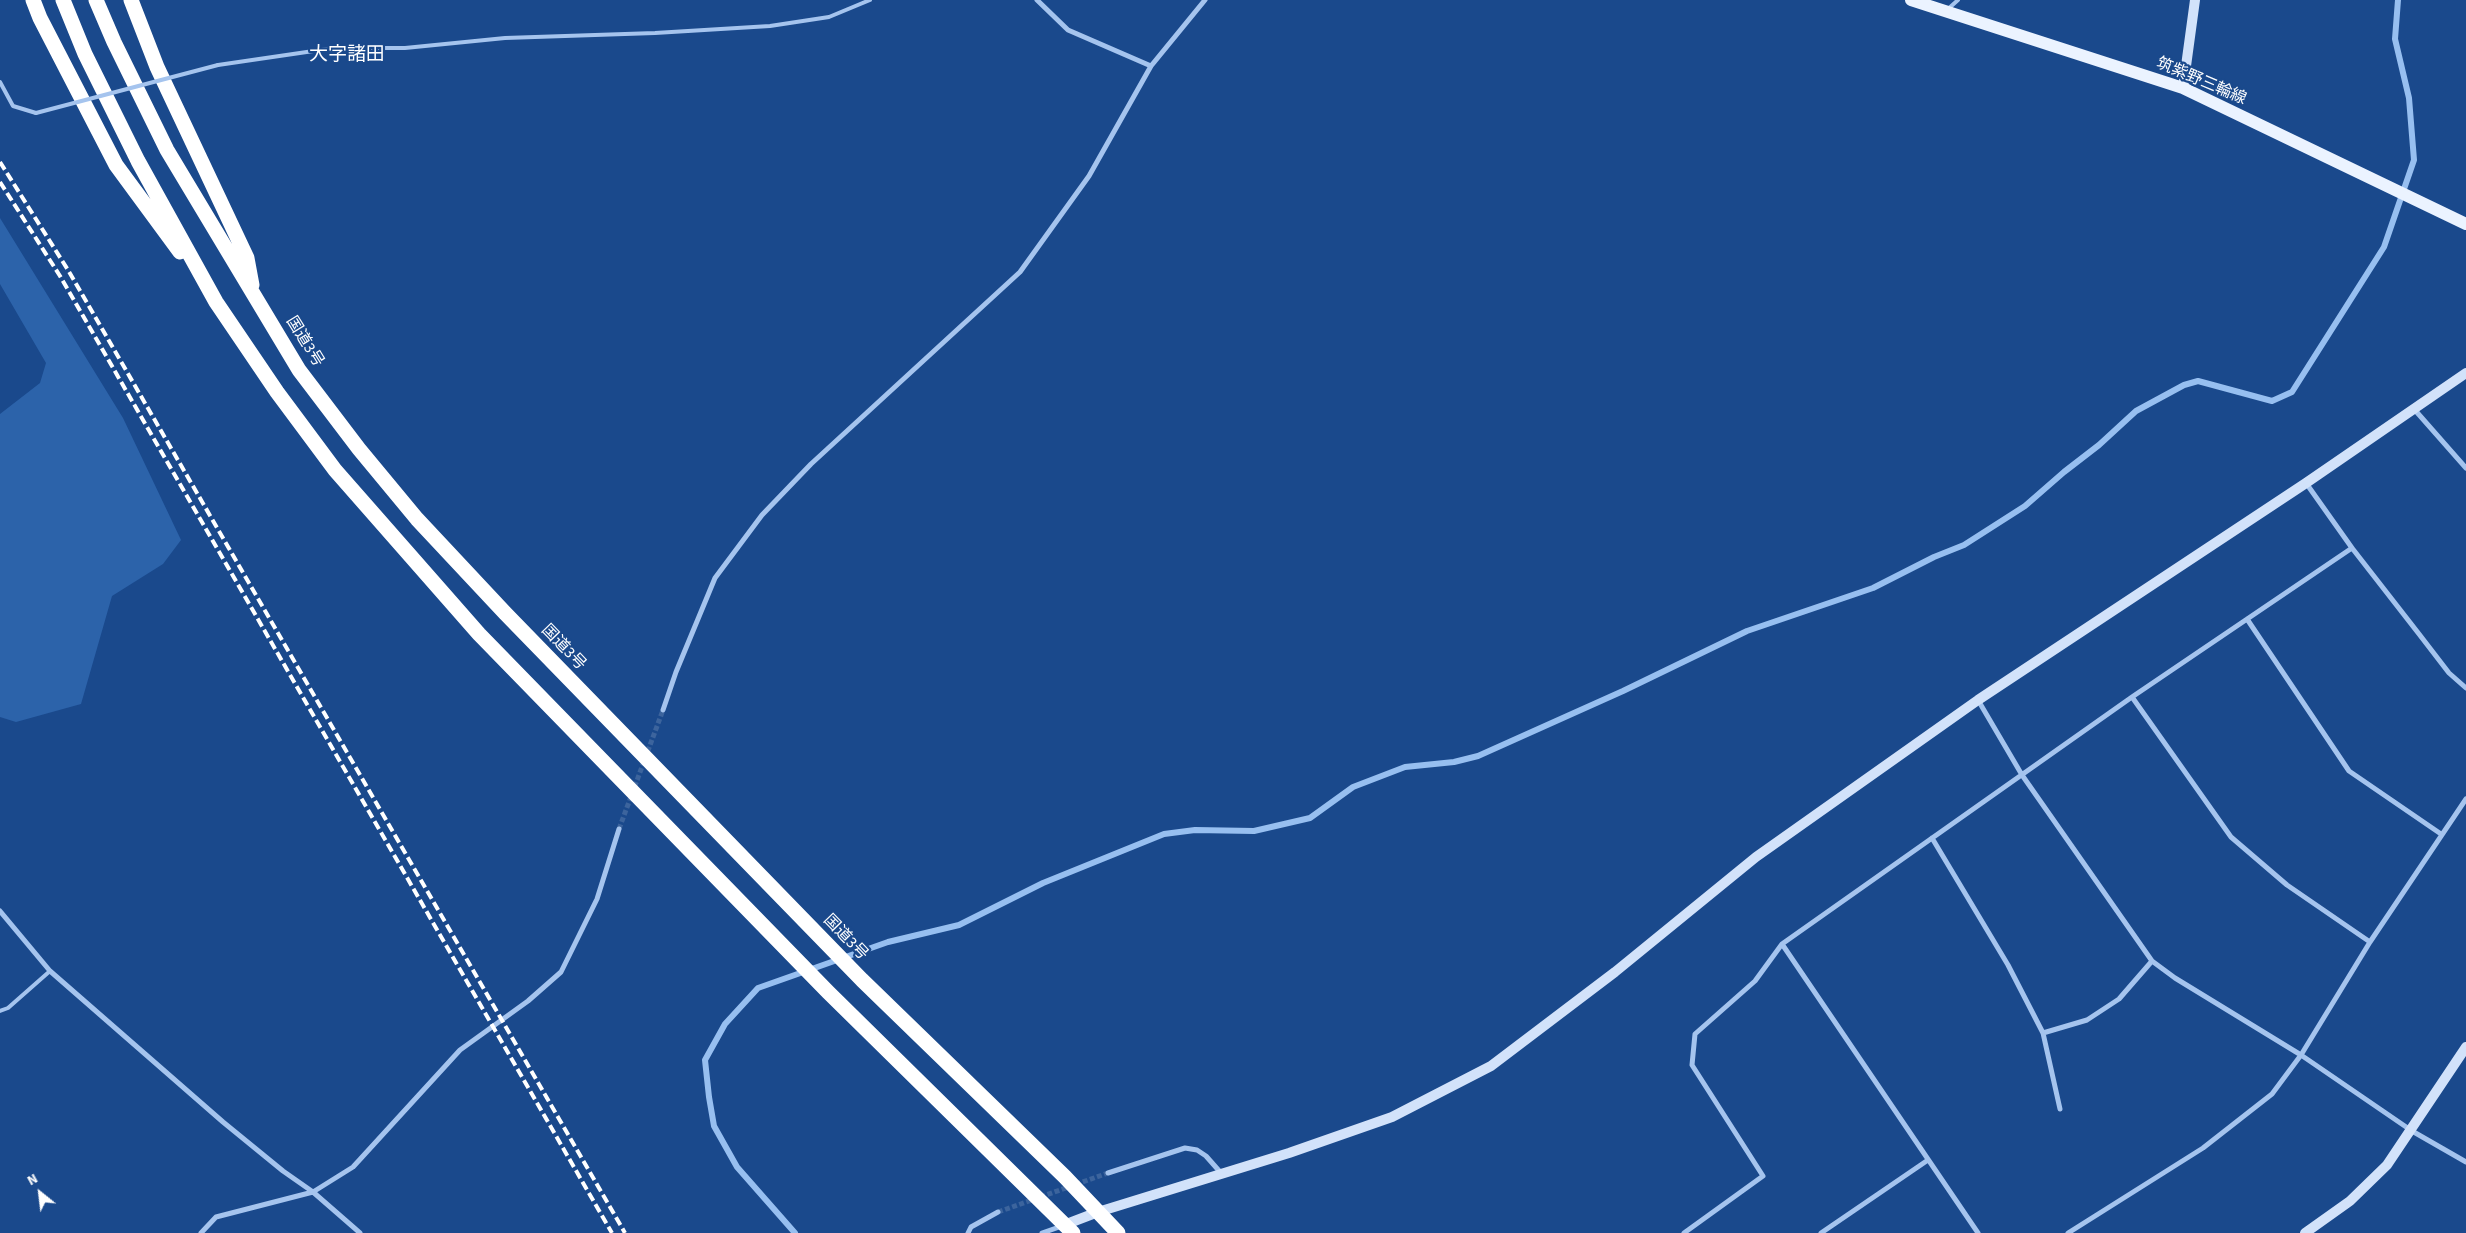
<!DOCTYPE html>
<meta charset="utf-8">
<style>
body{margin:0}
#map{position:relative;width:2466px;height:1233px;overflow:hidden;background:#1a498c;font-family:"Source Sans 3",sans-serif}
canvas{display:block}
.north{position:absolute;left:15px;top:1168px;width:50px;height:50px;-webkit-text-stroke:4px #1a498c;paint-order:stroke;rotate:331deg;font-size:14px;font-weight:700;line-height:20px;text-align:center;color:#fff}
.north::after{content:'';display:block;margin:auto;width:18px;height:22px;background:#fff;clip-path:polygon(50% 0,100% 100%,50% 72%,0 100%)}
</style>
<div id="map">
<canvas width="2466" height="1233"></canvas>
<div class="north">N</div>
</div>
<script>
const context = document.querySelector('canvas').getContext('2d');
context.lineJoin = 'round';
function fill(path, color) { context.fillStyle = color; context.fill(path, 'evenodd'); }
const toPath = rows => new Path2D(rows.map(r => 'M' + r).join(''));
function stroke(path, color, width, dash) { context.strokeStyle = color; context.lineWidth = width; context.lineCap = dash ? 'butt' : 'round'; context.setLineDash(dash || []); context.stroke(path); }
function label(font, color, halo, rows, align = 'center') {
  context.font = font + ' "Source Sans 3","Noto Sans JP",sans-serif'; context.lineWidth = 4.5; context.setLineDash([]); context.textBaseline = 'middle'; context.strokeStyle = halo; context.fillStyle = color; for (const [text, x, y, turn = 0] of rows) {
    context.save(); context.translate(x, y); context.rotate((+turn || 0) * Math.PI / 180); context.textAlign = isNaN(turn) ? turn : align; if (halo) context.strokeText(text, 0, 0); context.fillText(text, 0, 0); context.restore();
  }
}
fill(toPath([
 [0,218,123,418,181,540,163,564,112,596,81,704,16,722,0,717,0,414,40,383,46,363,0,284]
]), '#2c63aa');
stroke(toPath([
 [795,1233,737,1167,714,1126,709,1097,705,1060,725,1024,758,988,888,942,959,925,1043,883,1164,834,1195,830,1254,831,1310,818,1353,787,1405,767,1454,762,1478,756,1623,691,1747,631,1873,588,1934,557,1964,545,2025,506,2064,472,2099,445,2136,411,2184,385,2198,381,2272,401,2292,392,2384,247,2414,160,2409,98,2395,39,2398,0]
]), '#97bff0', 6);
stroke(toPath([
 [619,829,663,710],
 [998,1212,1108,1173]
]), '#3c649d', 5, [5, 2.5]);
stroke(toPath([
 [1948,9,1958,0],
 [218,65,334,48,405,48,505,38,655,33,770,26,829,17,870,0],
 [0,82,13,106,36,113],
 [0,1011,8,1008,50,971]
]), '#a5c4ee', 4);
stroke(toPath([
 [1037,0,1068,30,1151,66],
 [2414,409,2466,468],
 [2306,483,2352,548,2419,634,2449,673,2466,688],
 [2247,619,2349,771,2441,834],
 [2132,697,2231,837,2287,885,2370,942],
 [1978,700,2022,775,2152,961,2175,978,2301,1055,2412,1131,2466,1162],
 [663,710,676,672,715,578,762,515,811,464,1020,272,1089,176,1151,66,1205,0],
 [1932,838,2008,965,2043,1033,2060,1109],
 [0,911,50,971,223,1122,283,1171,313,1192,360,1233],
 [1782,944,1978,1233],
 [2043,1033,2087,1020,2119,999,2152,961],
 [1108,1173,1185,1148,1197,1150,1206,1156,1221,1173],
 [201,1233,216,1217,313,1192,353,1167,460,1050,528,1001,561,972,597,899,619,829],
 [968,1233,971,1227,998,1212],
 [1042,1233,1062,1226],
 [1684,1233,1763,1176,1692,1065,1695,1034,1755,981,1782,944,2132,697,2352,548],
 [1821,1233,1928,1160],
 [2068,1233,2203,1148,2272,1094,2301,1055,2370,942,2466,799]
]), '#a5c4ee', 5);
stroke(toPath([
 [2183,88,2195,0],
 [1064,1225,1098,1212,1289,1153,1392,1117,1491,1066,1615,972,1756,857,1978,700,2306,483,2466,373],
 [2305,1233,2350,1201,2387,1165,2466,1047]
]), '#d2e2fa', 10);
stroke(toPath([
 [1911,0,2183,88,2466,224]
]), '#ebf3ff', 12);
stroke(toPath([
 [33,0,40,18,116,165,180,252],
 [63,0,85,54,138,161,216,302,277,392,335,470,479,634,828,992,1073,1233],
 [96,0,114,42,167,150,299,370,359,449,417,519,505,613,862,980,1065,1177,1118,1233],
 [131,0,157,67,247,258,252,285]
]), '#fff', 15);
stroke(toPath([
 [0,162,68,270,625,1233],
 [0,182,60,276,612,1233]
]), '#fff', 4, [9, 4]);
stroke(toPath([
 [36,113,218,65]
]), '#a5c4ee', 4);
label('16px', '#fff', '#1a498c', [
 ["筑紫野三輪線",2201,82,23],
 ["国道3号",304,342,58],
 ["国道3号",563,648,46],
 ["国道3号",845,938,46]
]);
label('19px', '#fff', '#1a498c', [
 ["大字諸田",347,56]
]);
</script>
